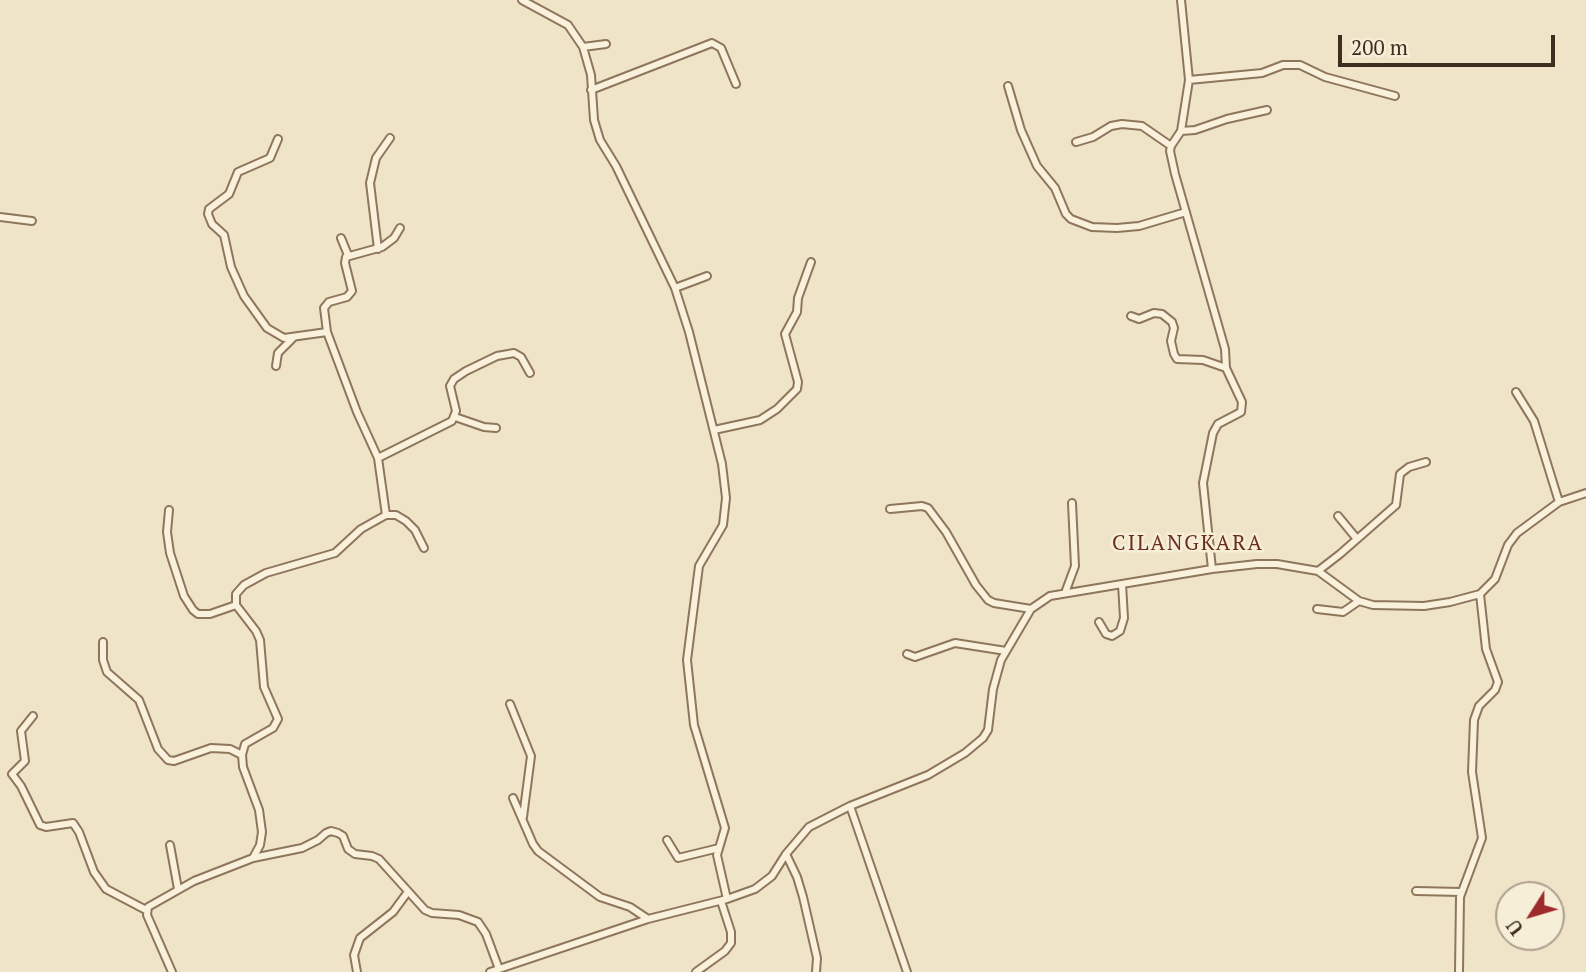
<!DOCTYPE html>
<style>
body{margin:0}
#map{position:relative;width:1586px;height:972px;overflow:hidden;background:#f0e4c8;font-family:"PT Serif",serif}
canvas{display:block}
.north{position:absolute;left:1495px;top:881px;width:70px;height:70px;box-sizing:border-box;background:#f7eed8;border:2px solid #ada18e;border-radius:50%;rotate:233deg;font-size:19px;font-weight:700;line-height:28px;text-align:center;color:#3d2e20}
.north::after{content:'';display:block;margin:auto;width:24px;height:32px;background:#9e2a2b;clip-path:polygon(50% 0,100% 100%,50% 72%,0 100%)}
.scale{position:absolute;left:1338px;top:35px;width:217px;height:32px;box-sizing:border-box;border:4px solid #3d2e20;border-top:0;padding-left:9px;font-size:21px;line-height:24px;white-space:nowrap;color:#3d2e20;-webkit-text-stroke:5px #f7eed8;paint-order:stroke}
</style>
<div id="map">
<canvas width="1586" height="972"></canvas>
<div class="north">U</div>
<div class="scale">200 m</div>
</div>
<script>
const context = document.querySelector('canvas').getContext('2d');
context.lineJoin = 'round';
const toPath = rows => new Path2D(rows.map(r => 'M' + r).join(''));
function stroke(path, color, width, dash) { context.strokeStyle = color; context.lineWidth = width; context.lineCap = dash ? 'butt' : 'round'; context.setLineDash(dash || []); context.stroke(path); }
function label(font, color, halo, rows, align = 'center') {
  context.font = font + ' "PT Serif",serif'; context.lineWidth = 5; context.setLineDash([]); context.textBaseline = 'middle'; context.strokeStyle = halo; context.fillStyle = color; for (const [text, x, y, turn = 0] of rows) {
    context.save(); context.translate(x, y); context.rotate((+turn || 0) * Math.PI / 180); context.textAlign = isNaN(turn) ? turn : align; if (halo) context.strokeText(text, 0, 0); context.fillText(text, 0, 0); context.restore();
  }
}
const minor = toPath([
 [522,0,568,25,583,47,591,75,594,120,600,140,616,166,675,288,689,332,722,464,726,498,723,525,699,566,687,660,694,725,725,828,717,855,727,899],
 [1181,0,1189,80,1181,131,1171,146,1170,151,1175,174,1225,349,1226,368,1242,402,1241,412,1218,424,1213,433,1203,483,1212,569],
 [583,47,606,44],
 [1189,80,1262,73,1283,65,1300,65,1325,77,1395,96],
 [1008,86,1021,130,1037,166,1055,188,1066,214,1071,219,1092,227,1117,228,1139,226,1186,212],
 [591,90,712,43,721,48,736,84],
 [1181,131,1195,130,1227,119,1267,110],
 [278,139,270,158,238,172,229,194,209,209,208,214,212,224,224,235,231,267,244,296,267,328,284,338,327,332],
 [1076,142,1093,137,1111,126,1122,124,1142,126,1171,146],
 [0,217,32,221],
 [341,238,348,255],
 [378,249,370,183,376,158,390,138],
 [675,288,707,276],
 [1131,316,1139,319,1154,313,1162,314,1172,322,1174,328,1171,341,1174,354,1177,359,1203,360,1226,368],
 [276,366,278,353,293,338],
 [1516,392,1534,421,1559,502],
 [455,417,484,427,496,428],
 [714,430,760,420,777,409,797,389,798,382,785,334,797,312,798,298,811,262],
 [378,458,452,421,456,411,450,386,454,379,466,371,497,356,514,353,521,357,530,373],
 [890,509,922,506,928,508,946,532,976,585,988,600,994,603,1031,609],
 [169,510,167,532,170,553,184,596,193,610,198,614,210,614,236,605],
 [386,515,396,515,406,521,415,530,424,548],
 [1338,516,1357,539],
 [1318,571,1340,554,1396,505,1400,474,1409,467,1426,462],
 [1065,593,1075,566,1072,503],
 [1317,609,1343,612,1359,601],
 [1099,622,1106,634,1112,636,1120,631,1124,618,1122,584],
 [103,642,103,660,107,672,139,700,158,749,168,760,174,761,211,748,230,749,242,755],
 [907,654,915,657,955,643,1006,651],
 [510,704,531,756,523,817],
 [33,716,21,731,25,761,12,774,21,786,40,825,46,827,73,823,79,832,94,872,106,889,146,910],
 [513,798,533,844,538,851,600,897,630,907,648,919],
 [850,806,907,972],
 [667,840,678,858,719,848],
 [170,845,178,889],
 [786,854,797,877,803,897,817,958,816,972],
 [253,858,302,848,318,840,326,833,331,831,338,833,343,836,348,849,355,854,372,856,379,859,425,910,432,913,459,915,478,922,486,934,499,969],
 [1416,891,1461,892],
 [172,972,147,915,148,907,194,881,253,858,260,845,262,832,259,810,243,767,242,755,245,744,273,728,278,719,264,687,260,640,256,631,236,605,236,594,244,585,266,573,335,553,361,529,386,515,378,458,357,412,327,332,324,308,329,302,347,297,352,291,345,263,346,257,382,247,394,238,400,228],
 [357,972,354,955,360,938,393,912,407,893],
 [490,972,648,919,727,899,755,889,772,876,786,854,809,827,850,806,928,775,965,753,983,738,988,730,993,689,1001,660,1031,609,1050,596,1212,569,1257,564,1277,564,1318,571,1359,601,1373,605,1424,606,1450,602,1480,594,1495,579,1508,545,1517,533,1559,502,1586,493],
 [696,972,725,951,731,943,731,932,721,901],
 [1459,972,1460,897,1482,838,1472,772,1474,720,1479,706,1495,690,1498,682,1486,649,1480,594]
]);
stroke(minor, '#8d765c', 10);
stroke(minor, '#faf1dc', 6);
context.letterSpacing = '2px';
label('21px', '#6b2e1e', '#f7eed8', [
 ["CILANGKARA",1188,544]
]);
context.letterSpacing = '0px';
</script>
